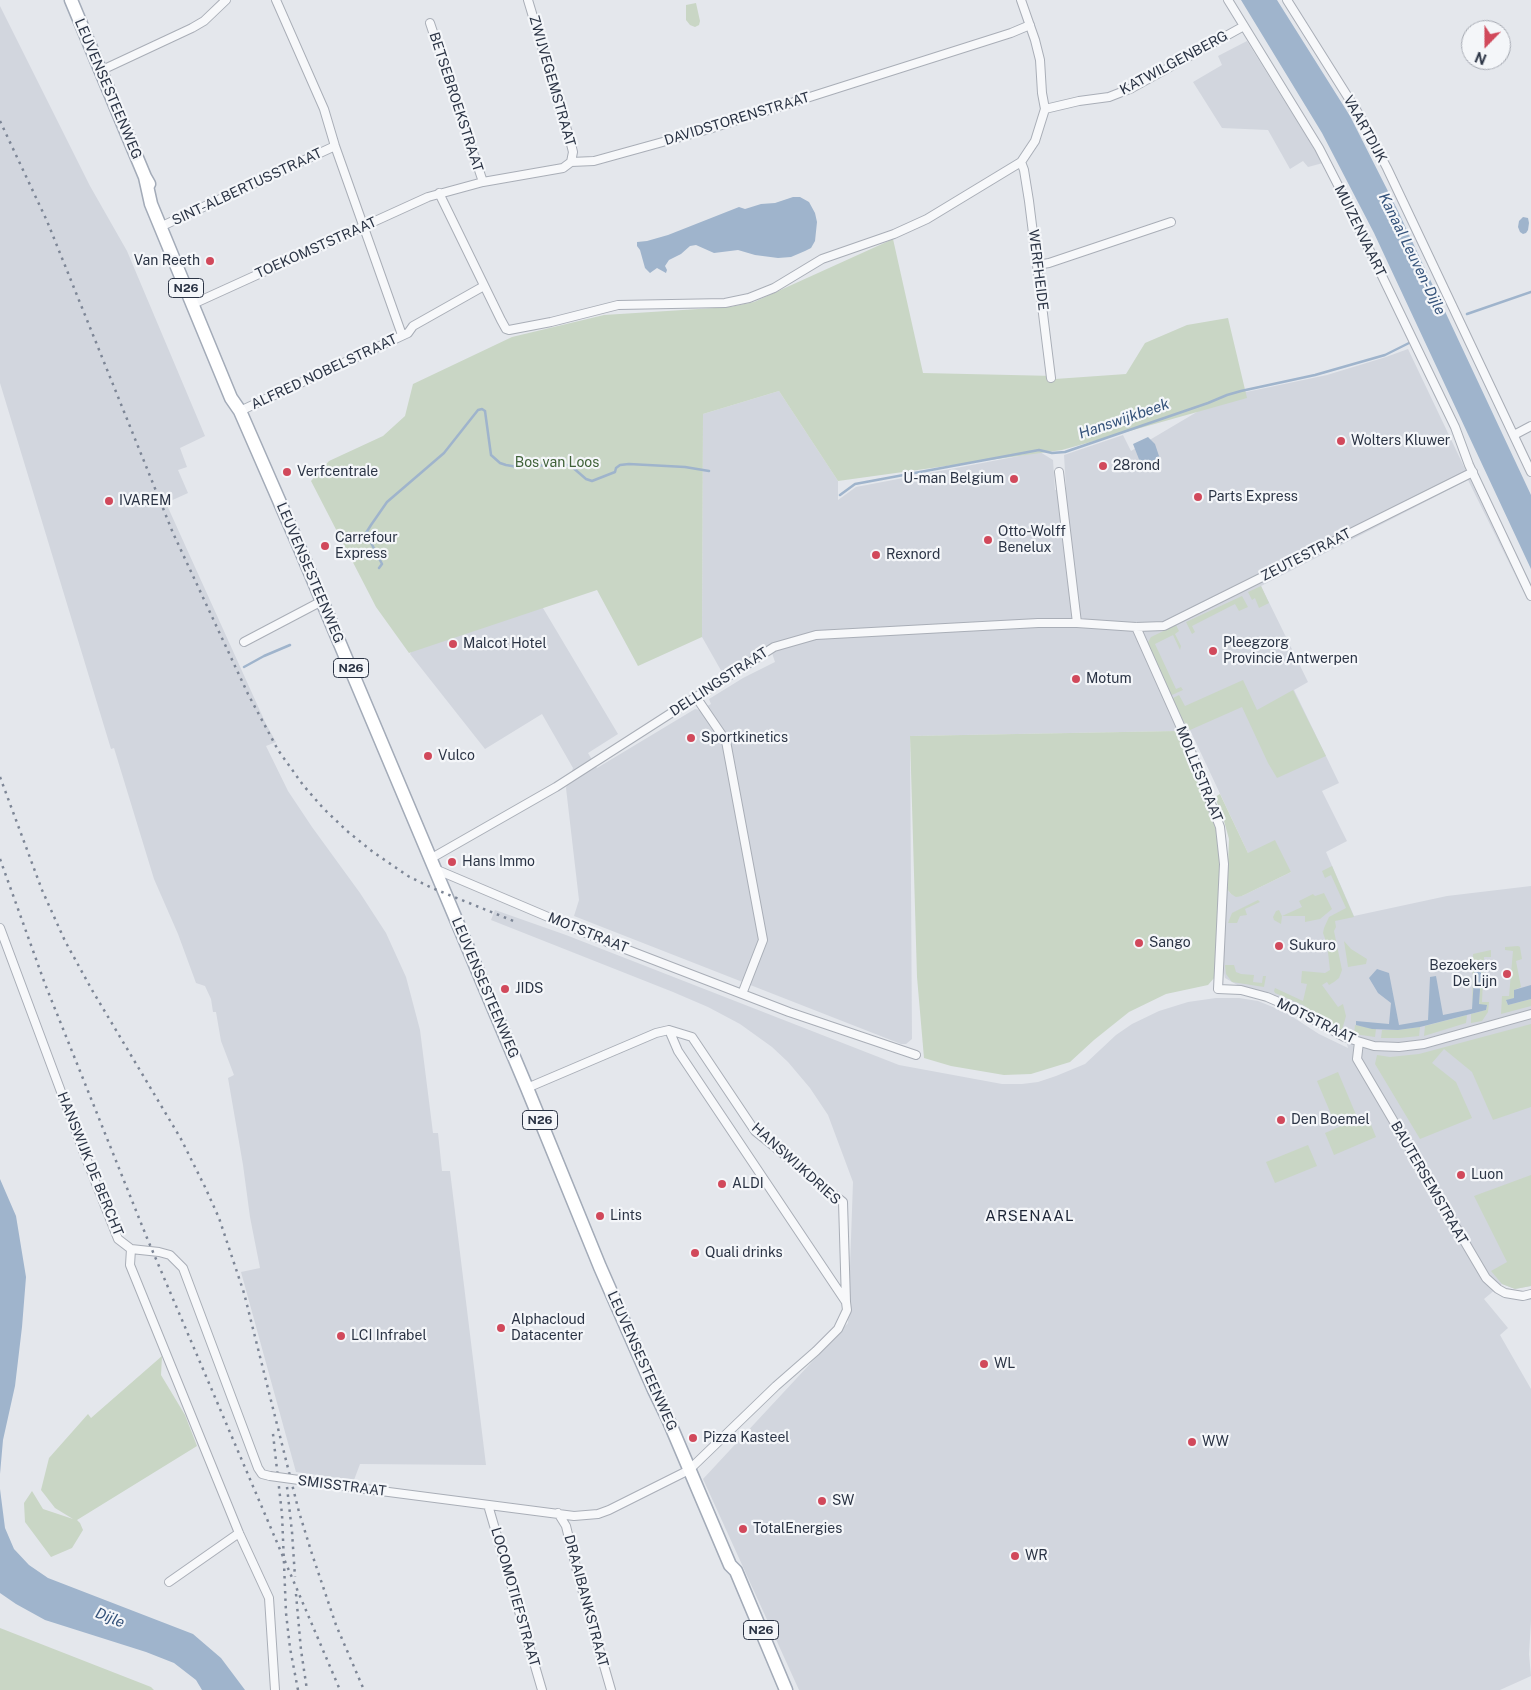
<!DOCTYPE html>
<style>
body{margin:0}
#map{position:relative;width:1531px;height:1690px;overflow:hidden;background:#e4e7ec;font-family:"Public Sans",sans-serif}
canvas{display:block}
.north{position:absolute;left:1461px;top:20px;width:50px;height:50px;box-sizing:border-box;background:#f4f6f9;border:1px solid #a4a8b1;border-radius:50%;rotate:202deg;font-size:14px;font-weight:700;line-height:20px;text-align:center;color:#2b3445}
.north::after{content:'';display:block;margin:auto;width:18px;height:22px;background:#d1495b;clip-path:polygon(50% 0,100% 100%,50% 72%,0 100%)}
</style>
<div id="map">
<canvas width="1531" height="1690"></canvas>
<div class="north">N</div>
</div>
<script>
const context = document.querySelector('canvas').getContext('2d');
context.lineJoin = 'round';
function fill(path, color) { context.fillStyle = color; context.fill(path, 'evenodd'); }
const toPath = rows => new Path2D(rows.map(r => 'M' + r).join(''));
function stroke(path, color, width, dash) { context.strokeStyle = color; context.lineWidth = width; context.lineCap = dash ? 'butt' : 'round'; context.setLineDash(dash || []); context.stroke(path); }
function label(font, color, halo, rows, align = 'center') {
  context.font = font + ' "Public Sans",sans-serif'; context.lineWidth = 4.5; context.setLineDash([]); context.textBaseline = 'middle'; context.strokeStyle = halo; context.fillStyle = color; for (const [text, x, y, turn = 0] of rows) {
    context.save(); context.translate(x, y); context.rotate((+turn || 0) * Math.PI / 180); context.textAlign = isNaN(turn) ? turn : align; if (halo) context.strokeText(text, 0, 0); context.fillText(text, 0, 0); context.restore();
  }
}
fill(toPath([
 [0,6,90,186,127,251,205,436,180,448,187,467,178,470,188,493,166,503,266,724,276,742,266,746,288,791,312,827,360,893,386,933,406,977,420,1030,433,1133,438,1133,442,1171,450,1171,486,1465,360,1464,354,1480,296,1472,241,1272,260,1268,250,1217,243,1165,228,1078,234,1075,221,1041,216,1012,213,1012,211,999,205,986,196,983,178,934,154,879,114,748,111,749,0,383],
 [1247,41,1323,163,1308,167,1303,161,1290,169,1268,130,1222,128,1193,82,1222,65,1218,56],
 [1408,349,1526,597,1468,480,1261,586,1308,682,1294,690,1339,783,1322,791,1347,841,1326,852,1354,916,1447,896,1531,886,1531,1286,1515,1289,1502,1284,1484,1299,1508,1328,1500,1335,1531,1389,1531,1621,1529,1654,1531,1676,1500,1690,799,1690,703,1479,848,1323,853,1182,828,1115,810,1088,788,1062,772,1047,740,1024,708,1007,673,992,491,920,495,910,566,935,899,1065,1002,1084,1022,1084,1038,1082,1056,1076,1085,1064,1116,1035,1132,1024,1159,1011,1188,1002,1216,998,1239,998,1258,1001,1285,1012,1319,1034,1348,1048,1344,1033,1241,987,1225,978,1223,969,1227,889,1231,894,1242,896,1291,872,1248,853,1190,730,1184,722,1176,731,910,736,912,1039,906,1044,901,1044,574,916,579,900,566,788,573,768,542,714,485,749,410,654,431,608,537,598,618,734,588,753,597,768,695,709,700,710,711,704,709,699,743,678,775,662,770,647,723,674,702,637,703,414,779,391,838,481,838,500,856,487,1040,452,1053,460,1055,490,1066,488,1064,455,1123,435,1131,451,1207,406,1232,395,1327,375,1386,357]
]), '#d2d6de');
fill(toPath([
 [696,3,700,21,699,25,695,27,690,25,686,20,686,5],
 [893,239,923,373,1055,376,1055,379,1126,374,1145,343,1187,325,1228,318,1247,398,1062,450,838,481,779,391,703,414,702,637,638,666,597,590,409,653,376,607,311,481,329,461,383,436,405,416,413,384,512,337,604,315,730,307,754,302],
 [1261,586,1269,603,1259,608,1255,598,1252,600,1248,592],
 [1242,596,1248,607,1239,611,1235,604,1192,626,1195,632,1192,634,1186,622],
 [1176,625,1179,631,1175,634,1181,646,1180,650,1173,635,1155,644,1176,689,1181,687,1183,690,1172,695,1170,694,1147,647,1147,644,1151,637],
 [1243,680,1257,710,1293,690,1326,756,1277,778,1268,763,1242,707,1190,730,1184,722,1171,699,1179,695,1185,706],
 [1176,731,1210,810,1218,837,1220,859,1215,977,1208,985,1166,994,1129,1012,1094,1040,1070,1062,1031,1074,1004,1075,951,1066,924,1058,917,977,910,736],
 [1220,794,1248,853,1275,840,1291,872,1242,896,1236,897,1231,894,1227,889,1229,839,1224,821,1215,797],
 [1332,866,1354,917,1335,921,1336,927,1334,931,1342,970,1339,978,1334,982,1329,985,1327,982,1322,985,1338,1007,1343,1004,1346,1016,1342,1030,1303,1005,1275,993,1274,991,1275,988,1303,1001,1307,984,1301,983,1302,971,1325,973,1330,970,1327,944,1323,933,1324,928,1329,917,1346,908,1331,875,1325,878,1322,871],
 [1324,893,1332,909,1320,919,1305,922,1305,916,1282,916,1281,924,1274,920,1273,917,1276,911,1279,910,1282,916,1302,907,1299,901,1313,894,1315,896],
 [1258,900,1260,902,1245,909,1247,915,1240,916,1237,923,1228,923,1232,913],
 [1344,941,1351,949,1367,959,1366,964,1348,967],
 [1518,946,1520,947,1522,959,1516,961,1521,987,1514,990,1514,998,1506,1001,1508,1005,1531,999,1531,1006,1501,1014,1502,996,1509,996,1513,951,1505,950,1505,947],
 [1491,950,1491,957,1484,957,1482,1002,1489,1002,1488,1012,1482,1021,1471,1023,1471,1014,1486,1010,1487,1006,1479,1005,1482,962,1475,963,1472,1009,1473,954],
 [1225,965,1234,965,1236,972,1241,974,1254,975,1253,982,1262,983,1263,976,1266,976,1264,987,1232,982,1226,974],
 [1467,1015,1466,1023,1424,1036,1425,1026],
 [1531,1024,1531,1107,1493,1120,1472,1072,1444,1049,1432,1063,1456,1082,1472,1118,1420,1139,1375,1064,1377,1055,1390,1057,1419,1054],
 [1355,1025,1376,1029,1375,1037,1354,1034],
 [1420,1027,1419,1036,1400,1038,1381,1038,1382,1030,1398,1030],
 [1338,1072,1357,1117,1336,1126,1317,1081],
 [1367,1115,1376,1137,1334,1155,1325,1133],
 [1308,1145,1317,1166,1275,1183,1266,1162],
 [1531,1175,1531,1286,1515,1289,1502,1284,1491,1271,1507,1262,1474,1196],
 [162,1356,161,1375,185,1415,197,1446,77,1520,80,1523,83,1530,72,1548,51,1557,25,1522,24,1503,32,1491,43,1509,73,1519,55,1508,41,1490,49,1458,88,1414,91,1418],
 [0,1628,151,1687,154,1690,0,1690]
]), '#c9d6c5');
fill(toPath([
 [1241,0,1277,0,1350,116,1398,211,1531,495,1531,569,1374,233,1322,133],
 [793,197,800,197,809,202,815,213,817,222,815,241,811,248,805,251,791,257,778,258,755,255,738,250,714,253,696,245,690,246,681,254,669,260,665,266,667,270,666,273,657,268,650,273,645,268,640,250,637,246,637,242,647,241,668,235,739,207,745,209,761,204,775,203],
 [1523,217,1528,218,1529,223,1528,230,1526,233,1523,234,1520,232,1518,227,1519,221],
 [1148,437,1155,444,1161,462,1155,468,1145,470,1142,467,1133,444],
 [1482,961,1479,1004,1487,1005,1486,1010,1420,1027,1398,1030,1372,1029,1356,1025,1356,1021,1389,1024,1391,1003,1378,993,1369,978,1377,969,1389,973,1399,1025,1428,1020,1430,977,1436,976,1443,1015,1472,1009,1475,963],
 [1531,985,1531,999,1508,1005,1506,1000,1514,998,1514,990],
 [0,1179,16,1216,26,1277,22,1327,15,1386,3,1440,0,1474],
 [0,1489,5,1528,14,1549,29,1565,48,1578,193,1634,221,1658,245,1690,202,1690,196,1680,174,1663,146,1652,45,1620,16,1604,0,1593]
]), '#9fb4cc');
stroke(toPath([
 [1467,314,1531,292],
 [840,495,855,484,1039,450,1052,453,1065,452,1208,403,1227,395,1241,391,1315,375,1385,355,1411,342],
 [379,568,382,564,366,533,371,525,387,502,444,453,478,410,482,409,485,411,491,455,500,463,506,465,518,467,563,464,571,466,586,479,592,481,615,472,616,468,620,465,629,464,685,467,709,471],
 [244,667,264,656,290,645]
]), '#9fb4cc', 2.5);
const street = toPath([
 [276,0,324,109,335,146,402,335],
 [528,0,570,140,573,152,571,162],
 [1228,0,1319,148,1340,189,1455,427,1469,465,1531,596],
 [1287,0,1358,113,1387,168,1531,472],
 [430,23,483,182],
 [100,71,192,28,204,21,226,0],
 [1045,109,1079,101,1109,97,1132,88,1244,26],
 [1021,162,1024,170,1029,201,1051,378],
 [439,193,501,320,506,329,509,330,551,322,618,305,725,303,749,298,774,288,822,259,894,234,927,219,1021,162,1035,141,1045,109,1042,93,1040,60,1035,40,1021,0],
 [160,227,335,146],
 [1037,265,1049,263,1171,222],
 [193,304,428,197,483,182,563,168,571,162,594,161,706,130,1011,33,1030,25],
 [240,411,408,333,413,326,484,286],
 [1514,435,1531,426],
 [1059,472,1077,623],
 [1136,627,1187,741,1220,827,1224,864,1218,989,1241,990,1267,997,1297,1010,1344,1037,1374,1046,1399,1047,1424,1044,1531,1014],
 [244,642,322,601],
 [696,697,726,741,763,940,742,994],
 [430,859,556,787,774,647,816,635,1038,623,1077,623,1136,627,1164,626,1473,472],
 [435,869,607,942,789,1012,916,1055],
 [0,928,82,1148,118,1239,131,1249,159,1252,170,1255,183,1268,258,1468,262,1474,270,1476],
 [1359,1042,1357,1059,1486,1278,1498,1289,1505,1293,1523,1296,1531,1294],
 [527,1088,656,1033,669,1030,678,1051,846,1302,843,1202,755,1131,692,1037,669,1030],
 [131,1249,130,1265,239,1533,269,1598,275,1690],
 [350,1487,574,1516,598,1514,609,1510,689,1470,776,1386,816,1351,838,1329,847,1310,846,1302],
 [488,1505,542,1690],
 [558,1513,566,1526,578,1575,611,1690],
 [169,1582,239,1533]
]);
const primary = toPath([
 [71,0,145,177,149,184],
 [145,177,151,204,231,398,240,411,298,544,527,1088,600,1267,654,1390,668,1419,730,1565,736,1571,786,1690]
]);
stroke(street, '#a9aeb7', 10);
stroke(primary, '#a3abb8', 15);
stroke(street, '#f7f8fa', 8);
stroke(primary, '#fff', 12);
stroke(toPath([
 [0,121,47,221,173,533,248,694,278,750,303,785,323,808,347,831,373,852,408,876,432,888,516,922],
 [0,777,42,890,65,941,92,990,181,1139,205,1187,219,1218,244,1293,299,1512,312,1554,336,1625,364,1690],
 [0,859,45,984,147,1238,340,1690],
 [273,1434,282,1514,286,1613,290,1648,298,1690],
 [287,1487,292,1532,295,1577],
 [296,1594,301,1650,307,1690]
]), '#7d8696', 2.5, [2.5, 5]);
const streetBridge = toPath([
 [270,1476,350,1487]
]);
stroke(streetBridge, '#a9aeb7', 10, []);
stroke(streetBridge, '#f7f8fa', 8);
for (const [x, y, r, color] of [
 [210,261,5,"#d1495b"],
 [1341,441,5,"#d1495b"],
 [1103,466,5,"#d1495b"],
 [287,472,5,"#d1495b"],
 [1014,479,5,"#d1495b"],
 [1198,497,5,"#d1495b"],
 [109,501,5,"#d1495b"],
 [988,540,5,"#d1495b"],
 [325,546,5,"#d1495b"],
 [876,555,5,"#d1495b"],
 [453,644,5,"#d1495b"],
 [1213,651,5,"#d1495b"],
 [1076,679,5,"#d1495b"],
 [691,738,5,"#d1495b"],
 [428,756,5,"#d1495b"],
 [452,862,5,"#d1495b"],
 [1139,943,5,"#d1495b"],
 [1279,946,5,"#d1495b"],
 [1507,974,5,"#d1495b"],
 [505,989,5,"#d1495b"],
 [1281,1120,5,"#d1495b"],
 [1461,1175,5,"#d1495b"],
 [722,1184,5,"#d1495b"],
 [600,1216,5,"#d1495b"],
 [695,1253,5,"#d1495b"],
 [501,1328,5,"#d1495b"],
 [341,1336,5,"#d1495b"],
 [984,1364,5,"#d1495b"],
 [693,1438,5,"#d1495b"],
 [1192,1442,5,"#d1495b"],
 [822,1501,5,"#d1495b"],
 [743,1529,5,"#d1495b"],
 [1015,1556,5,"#d1495b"]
]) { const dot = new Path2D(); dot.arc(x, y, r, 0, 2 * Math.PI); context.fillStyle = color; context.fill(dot); stroke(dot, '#f4f6f9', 2); }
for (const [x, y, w] of [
 [186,288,35],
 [351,668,35],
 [540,1120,35],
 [761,1630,35]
]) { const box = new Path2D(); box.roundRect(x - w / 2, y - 9.5, w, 19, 4); context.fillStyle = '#f4f6f9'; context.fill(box); stroke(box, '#2b3445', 1); }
label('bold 12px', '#2b3445', null, [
 ["N26",186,288],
 ["N26",351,668],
 ["N26",540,1120],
 ["N26",761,1630]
]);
label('14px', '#2b3445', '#f4f6f9', [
 ["KATWILGENBERG",1174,63,-28],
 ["ZWIJVEGEMSTRAAT",552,81,74],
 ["LEUVENSESTEENWEG",108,89,67],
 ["BETSEBROEKSTRAAT",456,102,72],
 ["DAVIDSTORENSTRAAT",737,119,-17],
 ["VAARTDIJK",1365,129,61],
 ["SINT-ALBERTUSSTRAAT",247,187,-25],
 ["MUIZENVAART",1360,231,64],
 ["TOEKOMSTSTRAAT",316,248,-24],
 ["WERFHEIDE",1038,270,83],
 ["ALFRED NOBELSTRAAT",324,372,-25],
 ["ZEUTESTRAAT",1306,555,-27],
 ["LEUVENSESTEENWEG",310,573,67],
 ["DELLINGSTRAAT",719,682,-33],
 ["MOLLESTRAAT",1199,774,68],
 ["MOTSTRAAT",588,933,22],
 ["LEUVENSESTEENWEG",485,988,67],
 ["MOTSTRAAT",1316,1021,26],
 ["HANSWIJK DE BERCHT",90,1164,68],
 ["HANSWIJKDRIES",796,1164,42],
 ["BAUTERSEMSTRAAT",1429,1183,60],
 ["LEUVENSESTEENWEG",642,1361,66],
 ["SMISSTRAAT",342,1486,7],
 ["LOCOMOTIEFSTRAAT",515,1597,74],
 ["DRAAIBANKSTRAAT",586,1601,75]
]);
label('14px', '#2b3445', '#f4f6f9', [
 ["Van Reeth",200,261,"right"],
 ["Wolters Kluwer",1351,441],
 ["28rond",1113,466],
 ["Verfcentrale",297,472],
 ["U-man Belgium",1004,479,"right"],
 ["Parts Express",1208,497],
 ["IVAREM",119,501],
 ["Otto-Wolff",998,532],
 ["Benelux",998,548],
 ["Carrefour",335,538],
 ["Express",335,554],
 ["Rexnord",886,555],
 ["Pleegzorg",1223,643],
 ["Provincie Antwerpen",1223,659],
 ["Malcot Hotel",463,644],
 ["Motum",1086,679],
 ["Sportkinetics",701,738],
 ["Vulco",438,756],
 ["Hans Immo",462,862],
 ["Sango",1149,943],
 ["Sukuro",1289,946],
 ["Bezoekers",1497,966,"right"],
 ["De Lijn",1497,982,"right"],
 ["JIDS",515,989],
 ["Den Boemel",1291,1120],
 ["Luon",1471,1175],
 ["ALDI",732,1184],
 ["Lints",610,1216],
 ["Quali drinks",705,1253],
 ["Alphacloud",511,1320],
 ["Datacenter",511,1336],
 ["LCI Infrabel",351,1336],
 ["WL",994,1364],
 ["Pizza Kasteel",703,1438],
 ["WW",1202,1442],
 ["SW",832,1501],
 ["TotalEnergies",753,1529],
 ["WR",1025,1556]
], 'left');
label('14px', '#3f6138', '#f4f6f9', [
 ["Bos van Loos",557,463]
]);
label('italic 15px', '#34527a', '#f4f6f9', [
 ["Kanaal Leuven-Dijle",1412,254,64],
 ["Hanswijkbeek",1124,419,-19],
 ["Dijle",110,1618,22]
]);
context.letterSpacing = '1px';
label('15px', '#1d2536', '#f4f6f9', [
 ["ARSENAAL",1030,1216]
]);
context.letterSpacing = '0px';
</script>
